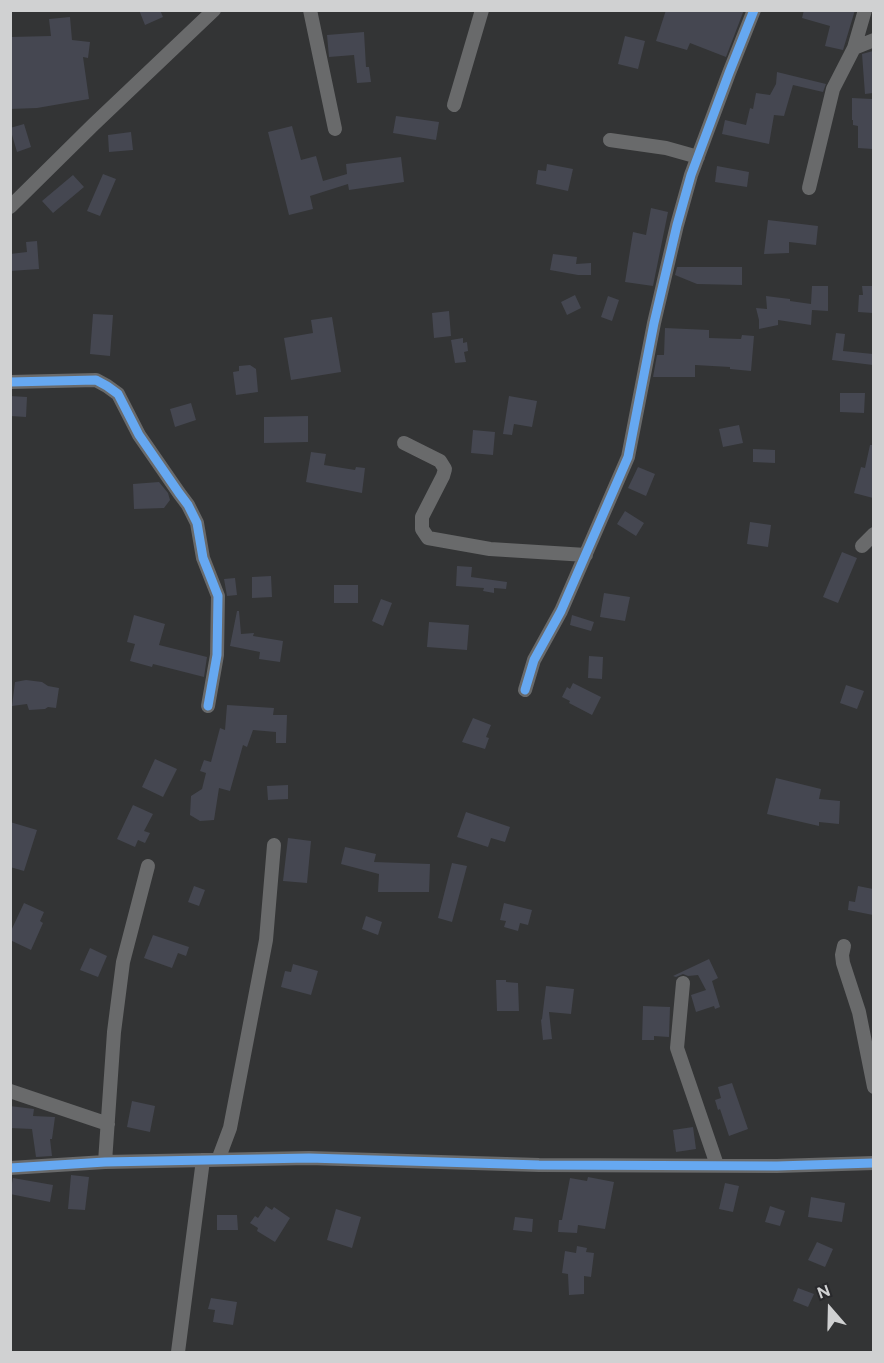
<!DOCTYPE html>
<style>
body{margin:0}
#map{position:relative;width:884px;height:1363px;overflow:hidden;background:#333435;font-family:Figtree,sans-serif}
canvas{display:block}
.frame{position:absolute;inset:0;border:12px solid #d0d1d2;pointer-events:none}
.north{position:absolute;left:800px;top:1279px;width:60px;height:60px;-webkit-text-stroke:4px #29292c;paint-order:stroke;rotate:340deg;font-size:16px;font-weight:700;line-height:24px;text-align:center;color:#d0d1d2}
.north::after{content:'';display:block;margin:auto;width:21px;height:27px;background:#d0d1d2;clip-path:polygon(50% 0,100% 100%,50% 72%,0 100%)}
</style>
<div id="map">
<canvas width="884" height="1363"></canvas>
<div class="frame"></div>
<div class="north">N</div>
</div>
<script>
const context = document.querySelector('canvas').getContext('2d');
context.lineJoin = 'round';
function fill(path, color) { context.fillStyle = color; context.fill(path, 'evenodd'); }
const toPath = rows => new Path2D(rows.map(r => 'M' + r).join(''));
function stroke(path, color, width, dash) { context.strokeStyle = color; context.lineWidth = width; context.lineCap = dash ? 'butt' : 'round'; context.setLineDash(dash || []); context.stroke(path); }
fill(toPath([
 [139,10,160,10,163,17,145,25],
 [666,10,744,10,726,57,690,43,687,50,656,41],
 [804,10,855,10,843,50,825,46,830,26,802,18],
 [70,17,72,40,90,42,88,58,83,57,89,99,37,108,10,109,10,37,51,36,49,19],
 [364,32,366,67,369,67,371,82,357,83,354,55,329,57,327,35],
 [625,36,645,41,638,69,618,64],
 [873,51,873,93,865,94,862,54],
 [777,72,826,84,823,92,793,85,784,116,774,115,769,144,722,134,725,120,746,125,750,108,753,109,756,93,770,95,776,84],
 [852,98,872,99,873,149,858,148,858,126,853,125,853,120,852,120],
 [396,116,439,122,436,140,393,133],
 [24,124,31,147,17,152,10,128],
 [292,126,301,160,316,156,323,181,347,174,346,164,401,157,404,182,349,190,348,184,310,196,313,209,289,215,268,132],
 [131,132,133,150,109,152,108,135],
 [547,164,573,169,568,191,536,184,538,170,546,171],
 [717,166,749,172,747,187,715,182],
 [103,174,116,179,100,216,87,211],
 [73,175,84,187,53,213,42,201],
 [651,208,668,212,653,286,625,282,633,232,646,235],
 [768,220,818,226,816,245,789,242,789,253,764,254],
 [37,241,39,269,10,271,10,254,27,252,26,242],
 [553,254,577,257,576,264,591,263,591,275,578,275,550,270],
 [677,267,742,267,742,285,697,284,675,275],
 [812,286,828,286,828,311,812,310,811,325,778,320,778,325,759,329,759,320,756,308,767,309,766,296,790,299,790,301,811,304],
 [862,286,873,286,873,313,858,312,859,295,863,295],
 [575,295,581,308,567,315,561,302],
 [608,296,619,300,612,321,601,317],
 [449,311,451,336,434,338,432,313],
 [93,314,113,315,110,356,90,354],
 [332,317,341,372,291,380,284,338,313,333,311,320],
 [665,328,709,330,709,338,741,339,742,335,754,336,751,371,730,369,730,367,695,365,695,377,653,377,657,355,664,355],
 [836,333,845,334,843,351,873,354,873,365,832,360],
 [463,338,463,343,467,342,468,351,464,352,466,362,455,363,451,340],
 [250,365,256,369,258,392,236,395,233,372,239,371,239,366],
 [840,393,865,393,864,413,840,412],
 [10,396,27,397,26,417,10,416],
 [509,396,537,401,532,427,514,424,512,435,503,434],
 [191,403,196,420,175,427,170,409],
 [308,416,308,442,264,443,264,417],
 [739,425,743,443,723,447,719,429],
 [473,430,495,432,493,455,471,453],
 [870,445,873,445,873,498,854,493,861,467,865,468],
 [753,449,775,450,775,463,753,462],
 [311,452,326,454,324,465,355,470,356,467,365,468,362,493,306,482],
 [638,467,655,474,646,496,628,488],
 [159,482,168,493,170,500,164,508,134,509,133,484],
 [625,511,644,523,636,536,617,524],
 [750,522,771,525,768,547,747,544],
 [842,552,857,558,838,603,823,597],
 [457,566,472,567,471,577,507,582,506,589,494,588,494,593,483,591,484,588,456,586],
 [271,576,272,597,252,598,252,577],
 [235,578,237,595,227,596,224,579],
 [334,585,358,585,358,603,334,603],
 [604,593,630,597,625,621,600,617],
 [381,599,392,603,383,626,372,621],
 [237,611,239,611,241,634,254,633,253,636,283,641,280,662,259,659,260,652,230,646],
 [134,615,165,624,159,645,207,657,204,677,153,664,152,667,130,661,135,644,127,642],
 [572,615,594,622,591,631,570,625],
 [429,622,469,625,467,650,427,647],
 [589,656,603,657,602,679,588,678],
 [26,680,42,682,48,686,59,688,56,708,48,707,45,709,29,710,27,704,12,706,15,682],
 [573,683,601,697,592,715,569,703,570,701,562,697,567,687,570,689],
 [846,685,864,691,857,709,840,703],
 [227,705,274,708,273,715,287,715,286,743,276,743,276,732,253,730,247,747,243,745,230,791,219,788,214,820,200,821,190,815,191,796,202,789,206,773,200,771,204,760,211,762,220,728,225,730],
 [473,718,491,725,486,737,489,738,485,749,462,742],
 [155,759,177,769,163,797,142,787],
 [776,778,821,789,819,799,840,801,839,824,819,822,819,826,767,814],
 [288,785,288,799,268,800,267,786],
 [133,805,153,814,144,831,150,833,145,843,138,840,135,847,117,839],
 [466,812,510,827,505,842,491,838,488,847,457,837],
 [10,822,37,830,24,871,10,867],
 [288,838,311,841,307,883,283,881],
 [345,847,376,854,374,862,430,864,429,892,378,892,379,874,341,864],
 [452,863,467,866,452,922,438,918],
 [194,886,205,890,199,906,188,902],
 [858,886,873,889,873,915,848,910,849,901,855,902],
 [24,903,44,912,40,921,43,923,31,950,10,940,10,933],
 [504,903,532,910,528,925,520,923,518,931,504,927,506,921,500,920],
 [366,916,382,922,378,935,362,929],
 [153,935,189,947,186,956,178,953,172,968,144,958],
 [90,948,107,956,98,977,80,970],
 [709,959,718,978,712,981,720,1007,715,1009,714,1006,696,1012,691,995,706,990,698,975,688,976,683,974,676,977,673,976],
 [293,964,318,971,311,995,281,987,285,971,291,972],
 [496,980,506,980,506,982,518,983,519,1011,497,1011],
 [546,986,574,989,571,1014,549,1012,552,1039,543,1040,541,1020,542,1019],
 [643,1006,670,1007,669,1037,654,1036,654,1040,642,1040],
 [732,1083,748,1129,729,1136,720,1109,718,1110,715,1100,721,1098,718,1087],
 [132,1101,155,1106,150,1132,127,1127],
 [10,1106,34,1109,33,1116,55,1117,52,1139,50,1139,52,1156,36,1157,32,1129,10,1128],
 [693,1127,696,1149,676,1152,673,1130],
 [71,1175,89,1177,85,1210,68,1209],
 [588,1177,614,1182,605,1229,578,1225,577,1233,558,1232,559,1220,562,1220,570,1178,587,1181],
 [13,1178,53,1185,50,1202,10,1194],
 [725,1183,739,1186,733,1212,719,1209],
 [811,1197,845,1203,842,1222,808,1217],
 [266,1206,272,1210,274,1207,290,1218,275,1242,257,1231,258,1228,250,1223,255,1216,258,1218],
 [770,1206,785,1211,780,1226,765,1222],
 [336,1209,361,1217,352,1248,327,1240],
 [217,1215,237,1215,238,1230,217,1230],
 [515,1217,533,1219,532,1232,513,1230],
 [817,1242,833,1249,825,1267,808,1260],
 [577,1246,587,1248,586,1252,594,1253,591,1277,584,1276,584,1294,569,1295,568,1274,562,1273,565,1251,576,1253],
 [798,1288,814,1294,808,1307,793,1301],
 [211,1298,237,1302,233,1325,213,1322,215,1310,208,1309]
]), '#454751');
stroke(toPath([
 [310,10,335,129],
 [854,48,874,40],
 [454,105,482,10],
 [610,140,666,148,698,157],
 [809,188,833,89,854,48,865,10],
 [10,207,93,125,214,10],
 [10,382,96,380,107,386,118,394,139,435,179,493,188,505,197,523,203,558,218,596,217,655,208,706],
 [404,443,440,461,445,469,443,476,422,517,422,529,428,538,490,549,586,555],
 [862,546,874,534],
 [525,690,534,660,561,611,628,457,654,323,677,225,691,175,729,73,754,10],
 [844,946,842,955,843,963,859,1012,874,1087],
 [683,983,677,1048,717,1165],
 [10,1091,108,1124],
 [218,1160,230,1128,266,940,274,845],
 [105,1162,114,1032,123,962,148,866],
 [10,1168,105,1162,309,1158,539,1165,777,1166,874,1163],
 [178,1352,203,1160]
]), '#696a6b', 14);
stroke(toPath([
 [10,382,96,380,107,386,118,394,139,435,179,493,188,505,197,523,203,558,218,596,217,655,208,706],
 [525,690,534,660,561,611,628,457,654,323,677,225,691,175,729,73,754,10],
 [10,1168,105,1162,309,1158,539,1165,777,1166,874,1163]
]), '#66a8f1', 9);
</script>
